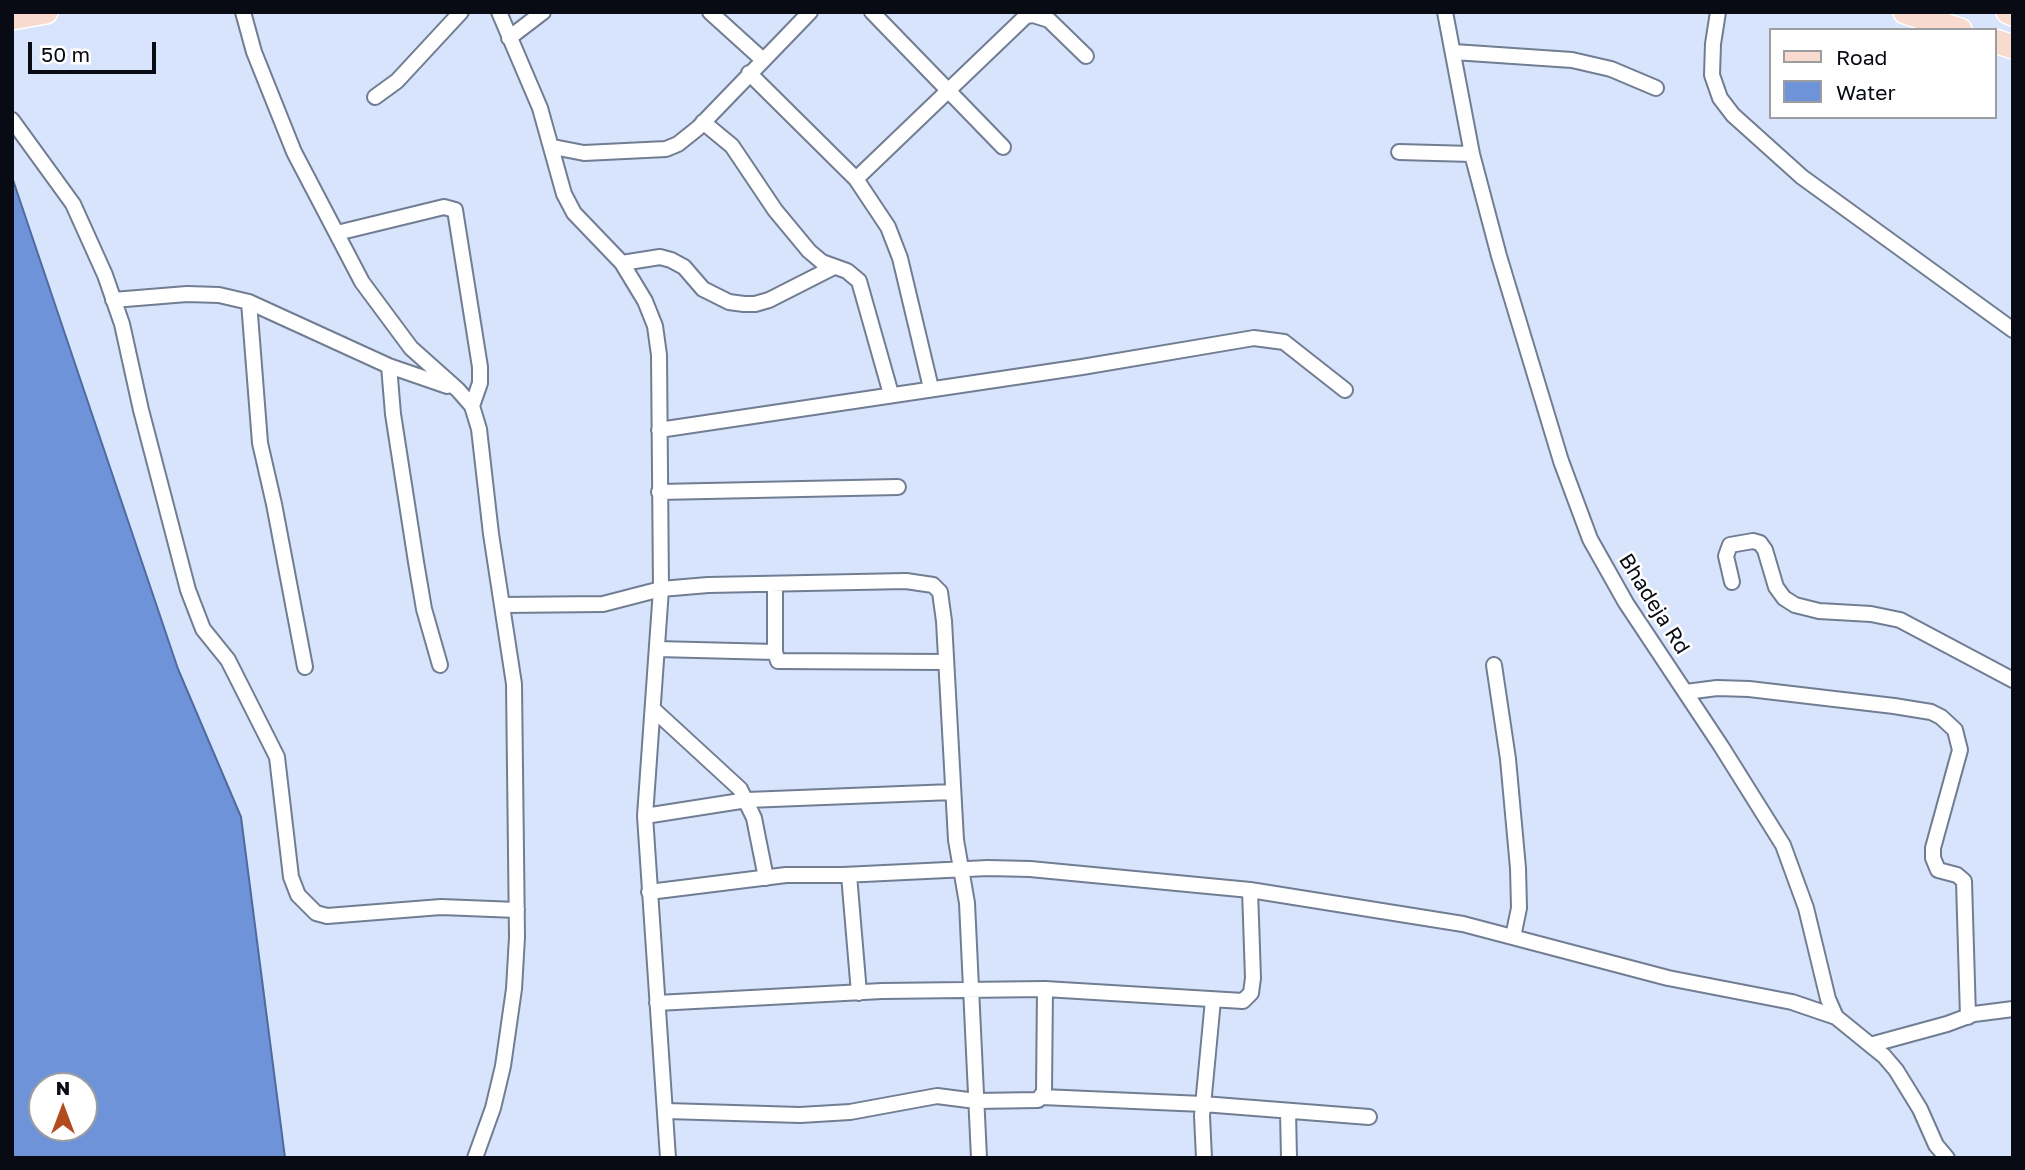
<!DOCTYPE html>
<style>
body{margin:0}
#map{position:relative;width:2025px;height:1170px;overflow:hidden;background:#d7e4fc;font-family:"Golos Text",sans-serif}
canvas{display:block}
.frame{position:absolute;inset:0;border:14px solid #080b13;pointer-events:none}
.legend{position:absolute;left:1769px;top:28px;width:228px;height:91px;box-sizing:border-box;background:#fff;border:2px solid #9c9da1;margin:0;padding:9px 12px;list-style:none;font-size:21px;color:#080b13}
.legend li{display:flex;align-items:center;gap:14px;height:35px}
.legend b{width:35px;border:2px solid #9c9da1}
.north{position:absolute;left:28px;top:1072px;width:70px;height:70px;box-sizing:border-box;background:#fff;border:2px solid #9c9da1;border-radius:50%;rotate:0deg;font-size:19px;font-weight:700;line-height:28px;text-align:center;color:#080b13}
.north::after{content:'';display:block;margin:auto;width:24px;height:32px;background:#b24c1f;clip-path:polygon(50% 0,100% 100%,50% 72%,0 100%)}
.scale{position:absolute;left:28px;top:42px;width:128px;height:32px;box-sizing:border-box;border:4px solid #080b13;border-top:0;padding-left:9px;font-size:21px;line-height:24px;white-space:nowrap;color:#080b13;-webkit-text-stroke:5px #fff;paint-order:stroke}
</style>
<div id="map">
<canvas width="2025" height="1170"></canvas>
<div class="frame"></div>
<ul class="legend">
<li><b style="height:9px;background:#f8dace"></b>Road</li>
<li><b style="height:19px;background:#6e93d9"></b>Water</li>
</ul>
<div class="north">N</div>
<div class="scale">50 m</div>
</div>
<script>
const context = document.querySelector('canvas').getContext('2d');
context.lineJoin = 'round';
function fill(path, color) { context.fillStyle = color; context.fill(path, 'evenodd'); }
const toPath = rows => new Path2D(rows.map(r => 'M' + r).join(''));
function stroke(path, color, width, dash) { context.strokeStyle = color; context.lineWidth = width; context.lineCap = dash ? 'butt' : 'round'; context.setLineDash(dash || []); context.stroke(path); }
function label(font, color, halo, rows, align = 'center') {
  context.font = font + ' "Golos Text",sans-serif'; context.lineWidth = 5; context.setLineDash([]); context.textBaseline = 'middle'; context.strokeStyle = halo; context.fillStyle = color; for (const [text, x, y, turn = 0] of rows) {
    context.save(); context.translate(x, y); context.rotate((+turn || 0) * Math.PI / 180); context.textAlign = isNaN(turn) ? turn : align; if (halo) context.strokeText(text, 0, 0); context.fillText(text, 0, 0); context.restore();
  }
}
const water = toPath([
 [12,177,178,669,241,817,285,1158,12,1158,12,177],
 [42,1086,84,1086,84,1128,42,1128,42,1086]
]);
fill(water, '#6e93d9');
stroke(water, '#4f6a9e', 2);
const street = toPath([
 [243,12,254,52,294,152,362,282,411,348,458,390,472,406,479,429,491,534,514,684,517,937,514,989,503,1066,493,1108,475,1158],
 [499,12,540,108,564,194,574,213,622,263,645,301,655,326,659,355,661,589,645,816,668,1158],
 [710,12,763,60],
 [872,12,1003,147],
 [1445,12,1472,154,1499,256,1561,461,1590,539,1626,603,1721,746,1783,845,1806,908,1828,999,1836,1017,1884,1056,1896,1070,1920,1109,1936,1145,1947,1158],
 [1718,12,1713,44,1712,75,1720,98,1733,115,1802,177,2013,330],
 [509,38,543,12],
 [1454,52,1572,60,1611,69,1656,88],
 [749,73,856,179,888,227,900,258,931,388],
 [375,97,397,81,461,12],
 [12,120,73,204,105,275,122,324,141,410,188,590,203,629,228,660,277,757,291,877,298,895,316,913,327,916,441,907,517,910],
 [703,122,732,146,775,210,809,251,822,262,847,271,859,281,891,394],
 [553,147,584,153,666,149,678,144,698,128,810,12],
 [1399,152,1472,154],
 [856,179,1026,16,1033,15,1049,20,1086,56],
 [337,233,444,207,455,210,480,367,480,383,472,406],
 [622,263,660,257,671,260,684,267,703,289,729,302,744,304,755,304,769,300,834,267],
 [113,300,187,294,219,295,249,302,389,366,447,386],
 [249,302,260,443,274,504,305,667],
 [389,366,393,414,416,562,424,609,440,665],
 [659,430,1082,367,1254,338,1284,342,1345,390],
 [659,492,898,487],
 [1732,582,1726,556,1730,545,1753,541,1760,543,1765,550,1776,587,1784,598,1795,605,1819,611,1871,614,1900,620,2013,680],
 [775,584,775,652,778,661,946,662],
 [503,605,603,604,661,589,708,585,906,581,933,585,940,592,944,621,956,840,967,903,979,1158],
 [657,649,775,652],
 [1494,665,1508,759,1518,868,1519,908,1513,937],
 [1686,692,1717,688,1749,689,1894,706,1931,712,1941,717,1955,730,1960,750,1933,848,1933,858,1938,870,1957,875,1964,881,1968,1017],
 [653,709,740,789,754,818,766,878],
 [645,816,747,800,953,792],
 [849,875,859,993],
 [649,892,786,875,843,875,988,868,1030,869,1250,890,1463,924,1668,978,1792,1002,1836,1017],
 [657,1003,882,991,1045,989,1243,1001,1251,993,1253,978,1250,890],
 [1870,1045,1947,1024,1974,1014,2013,1009],
 [1042,1097,1203,1104,1369,1117],
 [667,1111,800,1115,850,1112,937,1096,976,1101,1038,1100,1044,1092,1045,989],
 [1288,1111,1289,1158],
 [1204,1158,1202,1116,1213,1000]
]);
const primary = toPath([
 [1905,12,1960,30],
 [2008,12,2013,14],
 [12,18,46,12],
 [1995,41,2013,47]
]);
stroke(street, '#717d92', 18);
stroke(primary, '#fff', 26);
stroke(street, '#fff', 14);
stroke(primary, '#f8dace', 23);
label('21px', '#080b13', '#fff', [
 ["Bhadeja Rd",1654,604,58]
]);
</script>
